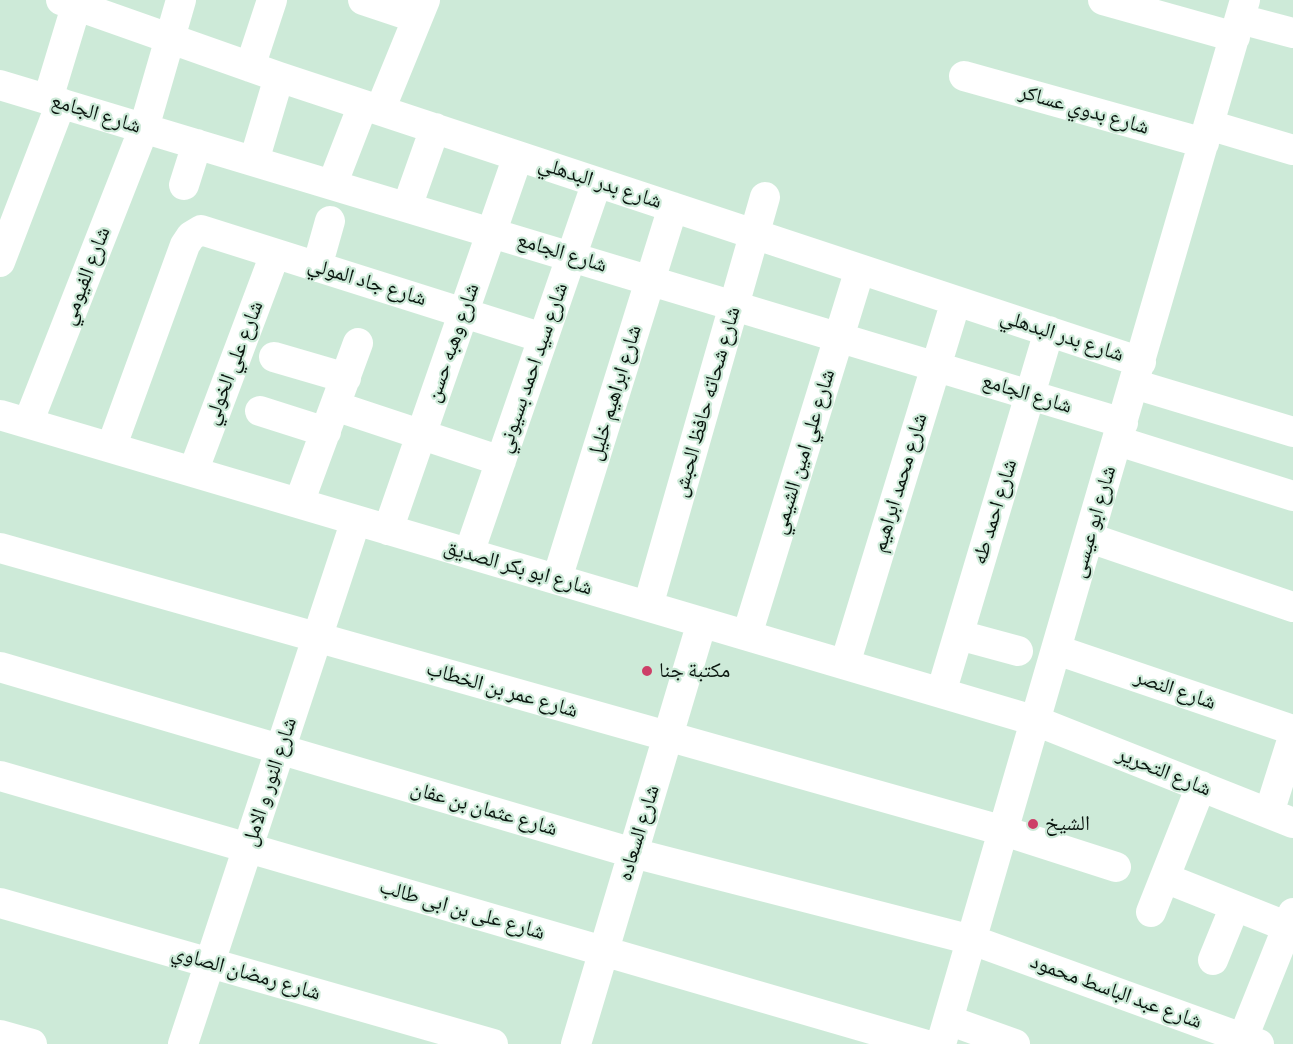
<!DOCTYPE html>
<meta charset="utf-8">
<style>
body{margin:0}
canvas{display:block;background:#cdead8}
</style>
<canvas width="1293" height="1044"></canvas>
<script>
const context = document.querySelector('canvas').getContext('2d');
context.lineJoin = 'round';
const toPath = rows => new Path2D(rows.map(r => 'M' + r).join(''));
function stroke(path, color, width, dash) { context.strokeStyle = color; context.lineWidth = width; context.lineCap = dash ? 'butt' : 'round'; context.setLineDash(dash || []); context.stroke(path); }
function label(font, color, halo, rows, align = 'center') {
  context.font = font + ' Bitter,"Noto Naskh Arabic",serif'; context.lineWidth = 4.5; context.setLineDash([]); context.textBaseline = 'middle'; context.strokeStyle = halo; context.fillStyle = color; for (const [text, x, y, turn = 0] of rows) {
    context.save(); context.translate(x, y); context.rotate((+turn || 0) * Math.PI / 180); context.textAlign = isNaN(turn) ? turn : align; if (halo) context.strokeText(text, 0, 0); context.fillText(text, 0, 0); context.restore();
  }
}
stroke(toPath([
 [61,0,279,77,1141,362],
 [363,0,417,18],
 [1103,0,1235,37],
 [1240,19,1293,33],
 [250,67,272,0],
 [964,76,1204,143],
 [0,85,1123,423],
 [48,99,78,0],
 [380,110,425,0],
 [1209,125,1293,150],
 [254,161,279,77],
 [184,185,197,144],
 [332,185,363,105],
 [407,207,435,128],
 [0,262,61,103],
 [317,267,330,221],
 [274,357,346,378],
 [1134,384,1293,432],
 [335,406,501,461],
 [260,411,326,432],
 [0,415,1036,721,1293,823],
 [28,423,144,128,181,0],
 [1118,441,1293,496],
 [111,448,185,245,191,236,201,230,543,338],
 [193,472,275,254],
 [299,503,358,343],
 [388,530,518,156],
 [1090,538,1293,607],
 [0,548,1004,831,1116,867],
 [469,553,597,182],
 [557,579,673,207],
 [648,606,765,197],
 [747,635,860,269],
 [959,635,1018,651],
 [1057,650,1293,730],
 [845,664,956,301],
 [0,667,633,853,972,940,1259,1044],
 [941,693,1049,331],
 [0,776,923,1044],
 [1269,813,1293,737],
 [1165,878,1293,929],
 [0,903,493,1044],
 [1151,912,1201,786],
 [1213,960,1235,906],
 [948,1020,1015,1044],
 [0,1035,32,1044],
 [1243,1038,1293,913],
 [183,1044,356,520],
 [576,1044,702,622],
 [941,1044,1245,0]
]), '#fff', 30);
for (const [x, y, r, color] of [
 [647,671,6,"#cd3f68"],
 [1033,824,6,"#cd3f68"]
]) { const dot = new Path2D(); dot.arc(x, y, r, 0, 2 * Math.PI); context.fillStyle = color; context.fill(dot); stroke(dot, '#cdead8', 2); }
label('21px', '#0a150f', '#cdead8', [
 ["شارع بدوي عساكر",1084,110,16],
 ["شارع الجامع",96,114,17],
 ["شارع بدر البدهلي",600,183,18],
 ["شارع الجامع",562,253,17],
 ["شارع الفيومي",86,276,-69],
 ["شارع جاد المولي",367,282,17],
 ["شارع بدر البدهلي",1062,336,18],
 ["شارع وهبه حسن",453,343,-71],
 ["شارع علي الخولي",234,363,-69],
 ["شارع سيد احمد بسيوني",533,368,-71],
 ["شارع ابراهيم خليل",615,393,-73],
 ["شارع الجامع",1027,394,17],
 ["شارع شحاته حافظ الحبش",707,402,-74],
 ["شارع علي امين الشيمي",804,452,-73],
 ["شارع محمد ابراهيم",900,483,-73],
 ["شارع احمد طه",995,512,-73],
 ["شارع ابو عيسى",1094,522,-74],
 ["شارع ابو بكر الصديق",518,568,16],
 ["شارع عمر بن الخطاب",502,690,16],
 ["شارع النصر",1175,690,19],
 ["شارع التحرير",1164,772,22],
 ["شارع النور و الامل",270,782,-72],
 ["شارع عثمان بن عفان",484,809,16],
 ["شارع السعاده",639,833,-73],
 ["شارع على بن ابى طالب",462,910,16],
 ["شارع رمضان الصاوي",246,973,16],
 ["شارع عبد الباسط محمود",1116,992,20]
]);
label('21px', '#0a150f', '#cdead8', [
 ["مكتبة جنا",659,671],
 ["الشيخ",1045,824]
], 'left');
</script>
